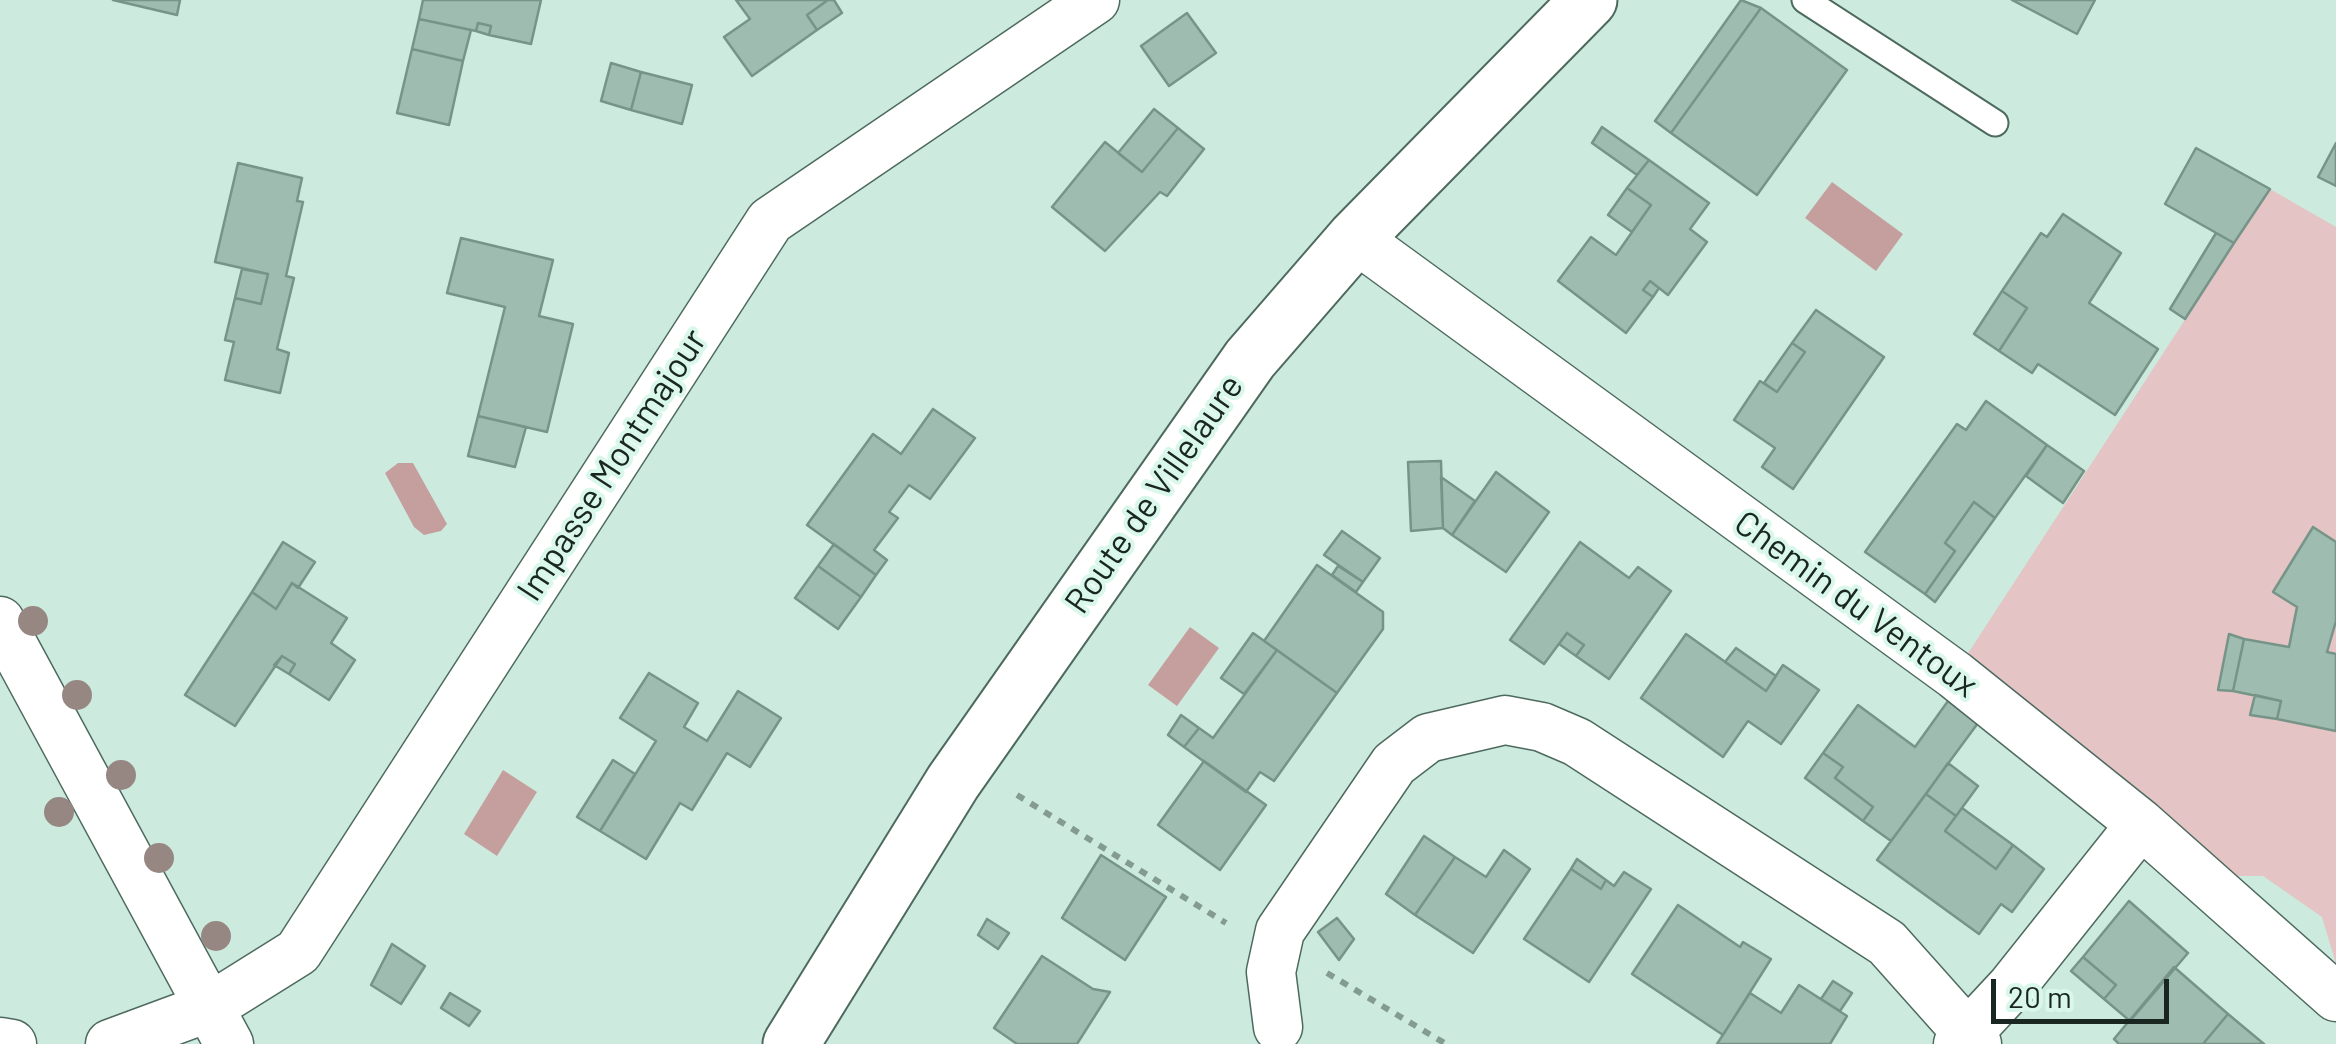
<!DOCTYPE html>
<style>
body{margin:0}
#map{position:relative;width:2336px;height:1044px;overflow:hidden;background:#ccebde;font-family:Barlow,sans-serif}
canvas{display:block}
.scale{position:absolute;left:1991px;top:979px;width:178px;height:45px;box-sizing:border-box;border:5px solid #1a2621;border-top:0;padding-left:12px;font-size:30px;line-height:35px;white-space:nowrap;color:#1a2621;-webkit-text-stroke:8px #d9f8eb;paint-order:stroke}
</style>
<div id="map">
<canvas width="2336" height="1044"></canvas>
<div class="scale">20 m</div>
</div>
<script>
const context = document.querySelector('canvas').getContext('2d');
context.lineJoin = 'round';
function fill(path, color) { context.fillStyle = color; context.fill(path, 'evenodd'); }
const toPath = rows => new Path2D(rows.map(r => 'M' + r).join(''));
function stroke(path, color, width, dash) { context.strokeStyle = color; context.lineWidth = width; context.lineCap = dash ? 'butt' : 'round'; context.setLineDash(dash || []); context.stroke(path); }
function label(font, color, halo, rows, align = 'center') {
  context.font = font + ' Barlow,sans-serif'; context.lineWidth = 8; context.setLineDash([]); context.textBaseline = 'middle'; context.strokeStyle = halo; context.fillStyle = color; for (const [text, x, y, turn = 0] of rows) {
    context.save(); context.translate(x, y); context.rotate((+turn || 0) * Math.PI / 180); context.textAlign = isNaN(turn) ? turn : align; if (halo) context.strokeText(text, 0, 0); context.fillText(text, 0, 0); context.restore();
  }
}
fill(toPath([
 [2270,189,2336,227,2336,964,2322,917,2263,876,2230,876,1965,658]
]), '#e4c4c4');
fill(toPath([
 [1832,182,1903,234,1876,271,1805,218],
 [398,463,413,463,447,524,441,531,424,535,414,527,385,473],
 [1190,627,1219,648,1177,706,1148,685],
 [503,770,537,792,497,856,464,834]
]), '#c59f9e');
const building = toPath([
 [113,0,180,0,177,15,113,0],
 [423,0,541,0,531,44,489,35,491,26,478,23,476,31,419,19,423,0],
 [736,0,828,0,807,15,817,30,752,76,724,37,750,19,736,0],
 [828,0,834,0,842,13,817,30,807,15,828,0],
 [1741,0,1761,8,1671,133,1655,121,1741,0],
 [2012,0,2095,0,2077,34,2012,0],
 [1761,8,1847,70,1757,195,1671,133,1761,8],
 [1187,13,1216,53,1169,86,1141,46,1187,13],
 [419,19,471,30,463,61,412,49,419,19],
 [478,23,491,26,489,35,476,31,478,23],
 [412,49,463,61,449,125,397,113,412,49],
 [611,63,641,72,631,110,601,101,611,63],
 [641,72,692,85,682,124,631,110,641,72],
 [1154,109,1178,128,1142,172,1118,153,1154,109],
 [1602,127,1649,160,1637,175,1592,143,1602,127],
 [1178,128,1204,149,1167,196,1160,192,1105,251,1052,207,1105,142,1142,172,1178,128],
 [2336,143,2336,186,2318,177,2336,143],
 [2196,148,2270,189,2234,243,2165,204,2196,148],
 [1649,160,1709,203,1690,229,1707,242,1668,295,1650,281,1643,290,1653,297,1626,333,1558,281,1591,237,1616,255,1651,205,1627,188,1649,160],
 [238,163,302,178,297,201,303,202,286,276,294,278,277,349,289,353,280,393,225,380,234,342,225,340,235,298,261,304,268,274,215,262,238,163],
 [1627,188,1651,205,1632,232,1608,215,1627,188],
 [2063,214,2121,253,2089,303,2158,349,2115,415,2038,364,2032,373,1999,351,2027,308,2002,291,2041,233,2047,237,2063,214],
 [2216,233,2234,243,2185,319,2170,309,2216,233],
 [461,238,553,260,539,316,573,324,547,432,478,416,505,307,447,293,461,238],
 [242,269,268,274,261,304,235,298,242,269],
 [1650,281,1659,288,1653,297,1643,290,1650,281],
 [2002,291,2027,308,1999,351,1974,334,2002,291],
 [1816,310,1884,357,1793,489,1762,467,1775,448,1734,420,1760,381,1777,392,1805,352,1792,343,1816,310],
 [1792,343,1805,352,1777,392,1764,383,1792,343],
 [1986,401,2047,445,1995,518,1974,502,1945,543,1955,551,1925,594,1865,552,1957,424,1966,430,1986,401],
 [933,409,975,438,930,499,909,485,889,512,898,518,874,550,887,560,876,575,807,525,873,434,901,454,933,409],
 [478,416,526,427,515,467,468,456,478,416],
 [2047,445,2084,471,2063,503,2026,476,2047,445],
 [1441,461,1443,528,1411,531,1408,462,1441,461],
 [1496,472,1549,512,1506,572,1452,535,1496,472],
 [1441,477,1475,501,1452,535,1443,528,1441,477],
 [1974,502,1995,518,1935,602,1925,594,1955,551,1945,543,1974,502],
 [2313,527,2336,542,2336,621,2327,652,2336,654,2336,731,2277,719,2281,701,2233,691,2244,639,2289,647,2297,607,2273,592,2313,527],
 [1342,531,1380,558,1363,582,1324,555,1342,531],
 [283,542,315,562,298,588,292,583,276,609,252,592,283,542],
 [1580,542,1629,578,1638,567,1671,591,1609,679,1576,656,1584,645,1567,633,1544,664,1510,640,1580,542],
 [834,544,876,575,861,597,818,566,834,544],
 [1317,565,1383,612,1383,629,1337,693,1264,641,1317,565],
 [818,566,861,597,838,629,795,598,818,566],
 [1338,566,1363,582,1356,592,1332,575,1338,566],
 [292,583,347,618,331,643,355,660,329,700,289,674,295,664,282,656,235,726,185,695,252,592,276,609,292,583],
 [1253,633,1277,650,1244,694,1221,678,1253,633],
 [1567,633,1584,645,1576,656,1559,644,1567,633],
 [1686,634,1766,691,1783,665,1819,690,1781,744,1748,721,1723,757,1641,698,1686,634],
 [2229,634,2244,639,2233,691,2218,690,2229,634],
 [1736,648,1776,676,1766,691,1725,662,1736,648],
 [1277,650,1337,693,1274,781,1260,772,1246,792,1184,747,1199,728,1213,738,1277,650],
 [282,656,295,664,289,674,274,665,282,656],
 [649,673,698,703,684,727,707,741,738,691,781,718,750,767,727,753,692,810,680,803,646,859,600,831,656,741,620,718,649,673],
 [2255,695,2281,701,2277,719,2250,715,2255,695],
 [1948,701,1978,723,1891,841,1863,821,1873,807,1835,778,1843,767,1823,753,1858,705,1915,747,1948,701],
 [1181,715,1199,728,1184,747,1168,735,1181,715],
 [1823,753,1843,767,1835,778,1873,807,1863,821,1805,778,1823,753],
 [613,760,635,774,600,831,577,817,613,760],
 [1204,761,1266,805,1220,870,1158,825,1204,761],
 [1948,763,1978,786,1956,816,1926,794,1948,763],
 [1926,794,1956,816,1945,831,1996,869,2013,845,2044,869,2012,912,2001,904,1979,934,1877,860,1926,794],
 [1962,808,2013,845,1996,869,1945,831,1962,808],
 [1424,836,1455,857,1415,915,1386,894,1424,836],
 [1504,850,1530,869,1473,953,1415,915,1455,857,1486,877,1504,850],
 [1101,855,1166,897,1125,960,1062,918,1101,855],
 [1577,859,1606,880,1601,889,1571,869,1577,859],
 [1571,869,1601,889,1606,880,1614,886,1624,872,1651,889,1589,982,1524,939,1571,869],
 [2129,901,2188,953,2130,1021,2104,999,2116,985,2083,957,2129,901],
 [1678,905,1740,947,1743,942,1771,959,1723,1035,1632,974,1678,905],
 [1337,918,1354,939,1339,960,1318,932,1337,918],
 [987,919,1009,933,998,949,978,935,987,919],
 [392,944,425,966,401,1004,371,985,392,944],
 [1042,956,1093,989,1110,992,1077,1044,1017,1044,994,1028,1042,956],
 [2083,957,2116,985,2104,999,2071,971,2083,957],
 [2174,967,2228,1014,2203,1044,2119,1044,2114,1039,2174,967],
 [1833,981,1852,993,1840,1011,1821,999,1833,981],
 [1799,985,1847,1016,1830,1044,1717,1044,1750,993,1781,1013,1799,985],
 [450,993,480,1011,469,1026,441,1008,450,993],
 [2228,1014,2264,1044,2203,1044,2228,1014]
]);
fill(building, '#9ebcb0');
stroke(building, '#779489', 2.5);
const service = toPath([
 [1805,0,1995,123]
]);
const minor = toPath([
 [1355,238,1955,675,2141,824,2336,997],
 [0,621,229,1044],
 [1278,1027,1271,972,1280,931,1394,764,1428,738,1505,720,1542,727,1577,742,1887,943,1977,1044],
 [0,1042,12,1044],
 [110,1044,210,1007,298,952,770,221,1095,0],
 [1958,1044,2012,986,2141,824]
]);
const primary = toPath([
 [791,1044,953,782,1250,359,1355,238,1589,0]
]);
stroke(service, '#4e6a5f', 29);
stroke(minor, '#4e6a5f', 51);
stroke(primary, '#4e6a5f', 59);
stroke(toPath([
 [1017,795,1226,923],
 [1327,973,1446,1044]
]), '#849b91', 6, [8, 8]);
stroke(service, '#fff', 25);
stroke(minor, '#fff', 48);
stroke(primary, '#fff', 55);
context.fillStyle = '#968782';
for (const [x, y] of [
 [33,621],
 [77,695],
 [121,775],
 [59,812],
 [159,858],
 [216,936]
]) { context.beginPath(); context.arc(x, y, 15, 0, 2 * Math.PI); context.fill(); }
label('35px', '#1a2621', '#d9f8eb', [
 ["Impasse Montmajour",612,465,-57],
 ["Route de Villelaure",1154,494,-55],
 ["Chemin du Ventoux",1856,604,36]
]);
</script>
